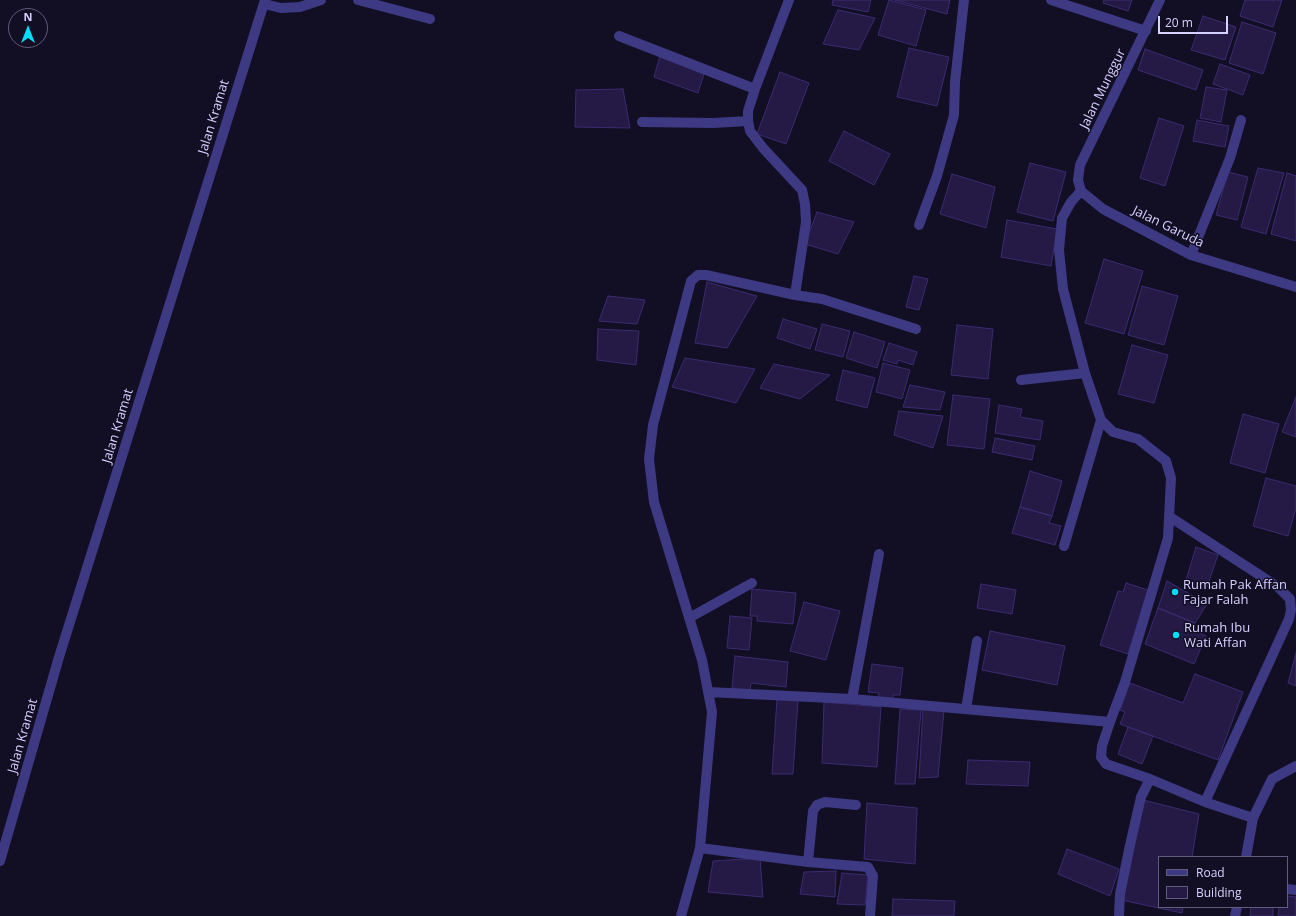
<!DOCTYPE html>
<style>
body{margin:0}
#map{position:relative;width:1296px;height:916px;overflow:hidden;background:#120e24;font-family:"Open Sans",sans-serif}
canvas{display:block}
.legend{position:absolute;left:1158px;top:856px;width:130px;height:52px;box-sizing:border-box;background:#120e24;border:1px solid #615c7c;margin:0;padding:5px 7px;list-style:none;font-size:12px;color:#d7d1ff}
.legend li{display:flex;align-items:center;gap:8px;height:20px}
.legend b{width:20px;border:1px solid #615c7c}
.north{position:absolute;left:8px;top:8px;width:40px;height:40px;box-sizing:border-box;background:#120e24;border:1px solid #615c7c;border-radius:50%;rotate:0deg;font-size:11px;font-weight:700;line-height:16px;text-align:center;color:#d7d1ff}
.north::after{content:'';display:block;margin:auto;width:14px;height:18px;background:#00dcfc;clip-path:polygon(50% 0,100% 100%,50% 72%,0 100%)}
.scale{position:absolute;left:1158px;top:16px;width:70px;height:18px;box-sizing:border-box;border:2px solid #d7d1ff;border-top:0;padding-left:5px;font-size:12px;line-height:14px;white-space:nowrap;color:#d7d1ff;-webkit-text-stroke:3px #120e24;paint-order:stroke}
</style>
<div id="map">
<canvas width="1296" height="916"></canvas>
<ul class="legend">
<li><b style="height:5px;background:#3d3983"></b>Road</li>
<li><b style="height:11px;background:#241a45"></b>Building</li>
</ul>
<div class="north">N</div>
<div class="scale">20 m</div>
</div>
<script>
const context = document.querySelector('canvas').getContext('2d');
context.lineJoin = 'round';
function fill(path, color) { context.fillStyle = color; context.fill(path, 'evenodd'); }
const toPath = rows => new Path2D(rows.map(r => 'M' + r).join(''));
function stroke(path, color, width, dash) { context.strokeStyle = color; context.lineWidth = width; context.lineCap = dash ? 'butt' : 'round'; context.setLineDash(dash || []); context.stroke(path); }
function label(font, color, halo, rows, align = 'center') {
  context.font = font + ' "Open Sans",sans-serif'; context.lineWidth = 3; context.setLineDash([]); context.textBaseline = 'middle'; context.strokeStyle = halo; context.fillStyle = color; for (const [text, x, y, turn = 0] of rows) {
    context.save(); context.translate(x, y); context.rotate((+turn || 0) * Math.PI / 180); context.textAlign = isNaN(turn) ? turn : align; if (halo) context.strokeText(text, 0, 0); context.fillText(text, 0, 0); context.restore();
  }
}
const building = toPath([
 [833,0,871,0,868,12,832,5,833,0],
 [889,0,926,10,916,46,878,35,889,0],
 [895,0,950,0,947,14,895,0],
 [1104,0,1132,0,1128,11,1103,3,1104,0],
 [1245,0,1282,0,1273,27,1240,16,1245,0],
 [838,10,875,18,859,50,823,44,838,10],
 [1203,16,1236,27,1225,60,1191,50,1203,16],
 [1242,22,1276,33,1263,74,1229,63,1242,22],
 [909,48,949,57,937,106,897,97,909,48],
 [1145,49,1203,70,1196,90,1138,70,1145,49],
 [660,56,704,74,698,93,654,77,660,56],
 [1220,64,1250,75,1243,95,1213,84,1220,64],
 [780,72,809,83,786,144,757,134,780,72],
 [1206,87,1227,90,1221,122,1200,118,1206,87],
 [623,89,630,128,575,127,576,90,623,89],
 [1159,118,1184,126,1165,186,1140,178,1159,118],
 [1197,120,1229,126,1225,147,1193,141,1197,120],
 [844,131,890,154,874,185,829,161,844,131],
 [1030,163,1066,172,1053,221,1017,212,1030,163],
 [1258,168,1284,173,1266,234,1241,227,1258,168],
 [1228,172,1248,177,1237,220,1216,215,1228,172],
 [1287,173,1296,176,1296,241,1271,234,1287,173],
 [952,174,995,187,986,228,940,214,952,174],
 [817,212,854,222,838,254,805,244,817,212],
 [1007,220,1057,229,1051,266,1001,257,1007,220],
 [1104,259,1143,271,1124,334,1085,323,1104,259],
 [914,276,928,279,919,310,906,307,914,276],
 [707,282,757,296,727,348,695,343,707,282],
 [1142,286,1178,296,1164,345,1128,335,1142,286],
 [608,296,645,300,637,324,599,321,608,296],
 [783,319,817,329,810,349,777,338,783,319],
 [822,324,850,331,843,357,815,350,822,324],
 [957,325,993,329,988,379,951,375,957,325],
 [598,329,639,331,636,365,597,360,598,329],
 [854,332,885,342,877,368,846,358,854,332],
 [889,343,917,352,913,365,898,360,897,364,883,360,889,343],
 [1132,345,1168,355,1154,403,1118,394,1132,345],
 [685,358,755,369,736,403,672,387,685,358],
 [883,363,910,370,902,399,876,392,883,363],
 [774,364,830,375,800,399,760,388,774,364],
 [843,370,875,378,867,408,836,400,843,370],
 [910,385,945,392,940,410,903,407,910,385],
 [953,395,990,399,984,449,947,445,953,395],
 [1296,397,1296,437,1282,432,1296,397],
 [999,405,1022,409,1020,417,1043,421,1040,440,995,433,999,405],
 [899,411,943,416,933,448,894,435,899,411],
 [1243,414,1279,424,1265,473,1230,463,1243,414],
 [995,438,1035,446,1032,460,992,452,995,438],
 [1030,471,1062,481,1052,516,1020,507,1030,471],
 [1266,478,1296,486,1296,508,1288,536,1253,526,1266,478],
 [1020,507,1052,516,1049,523,1061,526,1055,545,1012,533,1020,507],
 [1196,547,1218,555,1206,590,1185,583,1196,547],
 [1167,581,1207,604,1195,623,1158,608,1167,581],
 [1126,583,1148,590,1128,654,1100,645,1118,591,1123,592,1126,583],
 [981,584,1016,590,1012,614,977,608,981,584],
 [752,589,796,593,793,624,757,621,757,616,750,616,752,589],
 [804,602,840,611,826,660,790,651,804,602],
 [1158,608,1195,623,1193,630,1206,636,1194,664,1145,644,1158,608],
 [730,616,752,618,749,650,727,648,730,616],
 [990,631,1065,646,1057,685,982,670,990,631],
 [1296,653,1296,686,1288,683,1296,653],
 [735,656,788,662,786,687,751,683,750,690,732,688,735,656],
 [872,664,903,668,900,695,893,695,893,700,878,699,879,693,868,692,872,664],
 [1195,674,1243,692,1218,760,1120,724,1125,712,1120,710,1130,683,1183,703,1195,674],
 [777,699,798,700,793,774,772,774,777,699],
 [824,702,881,707,877,767,822,763,824,702],
 [900,709,921,710,915,784,895,784,900,709],
 [923,709,944,710,938,777,919,778,923,709],
 [1128,727,1153,736,1142,764,1118,754,1128,727],
 [968,760,1030,762,1028,786,966,784,968,760],
 [1143,800,1199,814,1192,857,1159,857,1159,907,1183,907,1182,913,1121,900,1143,800],
 [867,803,917,808,915,864,864,859,867,803],
 [1067,849,1119,869,1110,896,1058,874,1067,849],
 [760,858,763,897,708,892,713,861,760,858],
 [836,871,835,897,800,894,804,872,836,871],
 [842,873,868,875,865,905,837,904,842,873],
 [1287,896,1296,897,1296,916,1278,916,1279,907,1287,907,1287,896],
 [893,899,955,901,954,916,892,916,893,899],
 [1251,907,1273,907,1273,916,1250,916,1251,907]
]);
fill(building, '#241a45');
stroke(building, '#3b2c71', 1);
stroke(toPath([
 [358,0,430,19],
 [264,4,281,8,300,7,321,0]
]), '#3d3983', 10);
stroke(toPath([
 [789,0,755,89,748,111,748,121,750,131,763,148,802,190,805,204,806,222,795,295,822,299,916,329],
 [1051,0,1146,31],
 [619,36,755,89],
 [642,122,713,123,748,121],
 [1081,191,1103,209,1191,255,1296,287],
 [1081,191,1078,180,1080,165,1160,0],
 [919,225,937,176,954,115,955,82,964,0],
 [1191,255,1230,158,1241,120],
 [1021,380,1085,373],
 [1170,517,1278,587,1290,599,1291,610,1289,619,1205,802],
 [1064,546,1101,420],
 [689,618,752,583],
 [708,692,852,699,1110,722,1125,682,1168,538,1171,478,1166,461,1138,439,1113,432,1101,420,1085,373,1063,289,1059,250,1062,218,1071,202,1081,191],
 [852,699,879,554],
 [966,709,977,641],
 [1110,722,1102,746,1101,757,1106,764,1150,779,1205,802,1253,818,1246,857],
 [1253,818,1272,779,1296,766],
 [700,848,808,862,868,867,873,876,870,916],
 [0,861,59,657,265,0],
 [808,862,813,811,817,805,825,802,856,805],
 [1287,889,1296,890],
 [681,916,700,848,712,712,702,660,654,502,649,459,653,425,691,281,698,275,706,275,795,295],
 [1119,916,1120,894,1130,845,1141,797,1150,779],
 [1235,916,1237,907]
]), '#3d3983', 10);
for (const [x, y, r, color] of [
 [1175,592,4,"#00dcfc"],
 [1176,635,4,"#00dcfc"]
]) { const dot = new Path2D(); dot.arc(x, y, r, 0, 2 * Math.PI); context.fillStyle = color; context.fill(dot); stroke(dot, '#120e24', 1.5); }
label('13px', '#d7d1ff', '#120e24', [
 ["Jalan Munggur",1103,89,-64],
 ["Jalan Kramat",214,117,-73],
 ["Jalan Garuda",1168,227,26],
 ["Jalan Kramat",118,426,-73],
 ["Jalan Kramat",23,736,-74]
]);
label('13px', '#d7d1ff', '#120e24', [
 ["Rumah Pak Affan",1183,585],
 ["Fajar Falah",1183,600],
 ["Rumah Ibu",1184,628],
 ["Wati Affan",1184,643]
], 'left');
</script>
